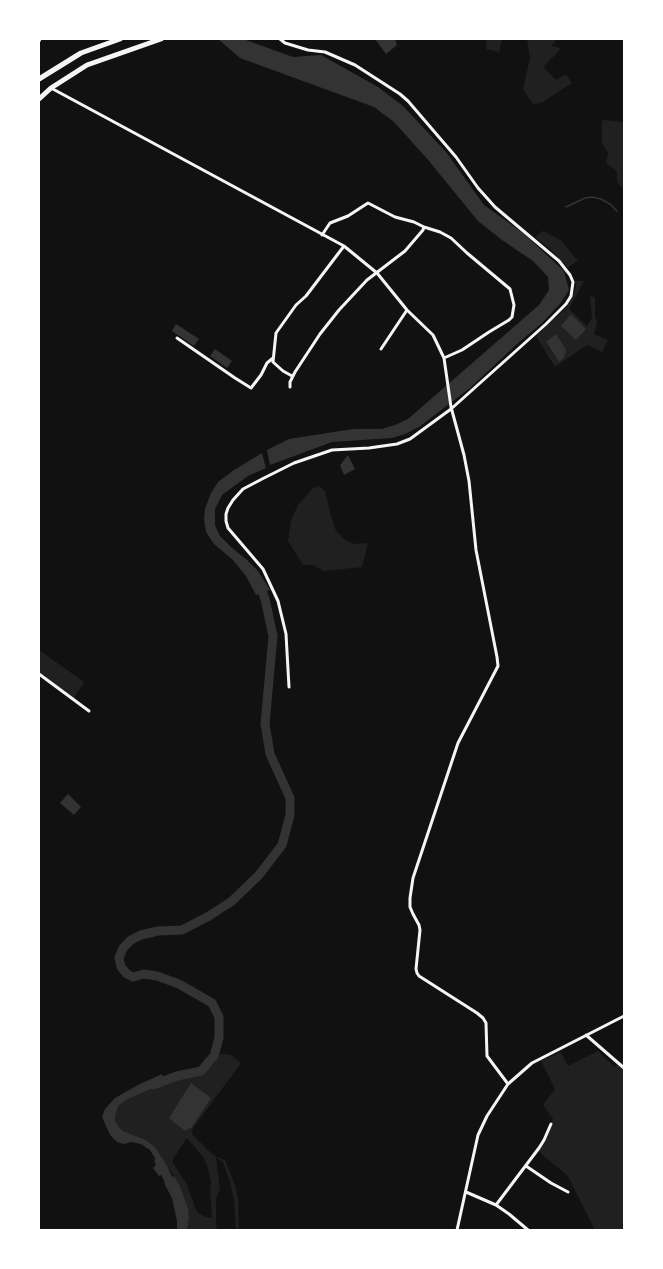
<!DOCTYPE html>
<style>
body{margin:0}
#map{position:relative;width:663px;height:1269px;overflow:hidden;background:#111;font-family:Overpass,sans-serif}
canvas{display:block}
.frame{position:absolute;inset:0;border:40px solid #fff;pointer-events:none}
</style>
<div id="map">
<canvas width="663" height="1269"></canvas>
<div class="frame"></div>
</div>
<script>
const context = document.querySelector('canvas').getContext('2d');
context.lineJoin = 'round';
function fill(path, color) { context.fillStyle = color; context.fill(path, 'evenodd'); }
const toPath = rows => new Path2D(rows.map(r => 'M' + r).join(''));
function stroke(path, color, width, dash) { context.strokeStyle = color; context.lineWidth = width; context.lineCap = dash ? 'butt' : 'round'; context.setLineDash(dash || []); context.stroke(path); }
fill(toPath([
 [487,39,502,39,499,52,486,49],
 [527,39,557,39,551,46,560,48,558,52,543,67,556,80,566,74,572,83,541,103,533,104,523,89,530,58],
 [602,120,624,122,624,189,617,182,617,171,606,163,608,153,602,143],
 [543,231,562,241,575,258,579,259,568,268,550,249,535,237],
 [575,281,584,281,569,309,587,326,592,318,590,296,595,297,595,315,597,323,594,334,608,340,602,352,587,345,555,367,536,336,566,308,574,293,576,287],
 [556,334,564,358,559,362,546,343],
 [319,486,325,491,331,516,336,531,345,540,354,544,368,543,362,567,324,571,313,565,303,565,288,541,291,520,298,505,313,488],
 [39,650,84,682,74,698,39,673],
 [598,1051,614,1067,624,1060,624,1230,594,1230,593,1226,568,1176,539,1152,553,1119,543,1105,555,1089,541,1061,561,1052,568,1066],
 [220,1054,231,1055,241,1063,193,1128,192,1134,210,1152,216,1157,225,1160,235,1185,238,1198,239,1230,236,1230,234,1200,230,1182,223,1162,216,1158,220,1188,216,1199,216,1224,217,1230,187,1230,189,1218,188,1208,180,1186,156,1148,146,1140,123,1131,118,1126,115,1120,116,1113,118,1106,126,1100,165,1083,201,1073,214,1064],
 [187,1138,203,1157,207,1165,211,1182,210,1191,212,1218,206,1217,197,1212,186,1183,173,1163,173,1159]
]), '#202020');
fill(toPath([
 [218,39,243,39,293,57,321,55,378,87,403,106,446,152,484,205,523,233,564,271,569,290,560,304,542,323,517,344,470,388,419,427,405,434,392,438,332,442,270,465,267,450,289,439,353,429,382,429,395,425,408,419,539,305,549,290,548,277,533,261,502,240,478,221,429,161,394,122,374,107,240,58],
 [375,39,395,39,397,45,386,54],
 [571,314,586,329,576,340,561,326],
 [176,324,199,339,194,346,172,331],
 [556,334,566,350,564,358,559,362,546,342],
 [215,349,232,361,227,368,210,356],
 [262,453,266,468,248,476,222,495,215,509,215,525,220,536,231,547,247,560,258,571,270,590,256,595,246,576,233,560,214,544,206,532,204,520,205,509,211,493,218,482,234,470],
 [348,455,355,469,344,475,340,465],
 [68,794,81,807,74,815,60,803],
 [162,1074,165,1083,126,1100,118,1106,116,1113,115,1120,118,1126,123,1131,146,1140,156,1148,169,1169,159,1176,153,1168,158,1163,150,1150,141,1144,131,1142,124,1144,117,1142,110,1135,102,1117,105,1109,115,1098,138,1085],
 [191,1083,211,1098,192,1127,185,1131,169,1118],
 [174,1176,180,1186,188,1208,189,1218,187,1230,177,1230,177,1221,172,1198,164,1183]
]), '#333');
stroke(toPath([
 [566,207,585,198,592,197,601,199,610,204,617,211]
]), '#333', 1.5);
stroke(toPath([
 [153,1085,177,1076,201,1071,214,1056,219,1038,219,1017,212,1003,179,984,157,976,144,974,133,977,127,974,121,967,119,958,123,948,131,940,141,935,158,931,182,930,209,916,232,901,259,875,282,845,290,815,290,798,270,754,265,724,273,636,265,599,259,582],
 [159,1161,174,1190]
]), '#333', 9);
stroke(toPath([
 [280,39,285,43,308,50,325,52,355,65,400,94,408,101,456,157,478,188,495,207,559,261,570,275,573,282,571,296,566,304,546,324,451,409,410,439,397,444,369,448,332,450,294,463,264,478,243,489,233,500,228,508,226,514,226,521,228,528,263,569,278,601,286,634,289,687],
 [39,41,40,39],
 [51,88,344,246,377,273,407,310,433,335,444,358,451,407,464,455,469,481,476,550,497,657,498,666,458,743,413,878,410,898,410,907,413,914,419,925,420,930,416,969,417,973,419,976,477,1013,483,1018,486,1023,487,1056,508,1084],
 [322,235,330,223,348,216,368,203,395,217,414,222,424,227,440,232,451,238,467,253,510,289,514,305,512,317,509,320,489,332,462,350,444,358],
 [177,338,235,378,251,388,261,375,267,363,273,358],
 [381,349,407,310],
 [292,376,283,371,273,362,276,333,296,305,306,296,344,246],
 [290,387,290,382,295,372,320,334,339,310,367,280,405,251,423,230,424,227],
 [39,674,89,711],
 [586,1035,624,1068],
 [526,1166,551,1183,568,1192],
 [466,1192,496,1205,509,1214,528,1230],
 [496,1205,539,1148,544,1140,551,1124],
 [457,1230,478,1135,487,1116,508,1084,532,1063,624,1016]
]), '#f5f5f5', 3);
stroke(toPath([
 [39,79,81,53,120,39],
 [39,99,51,88,87,65,161,39]
]), '#f5f5f5', 5);
</script>
